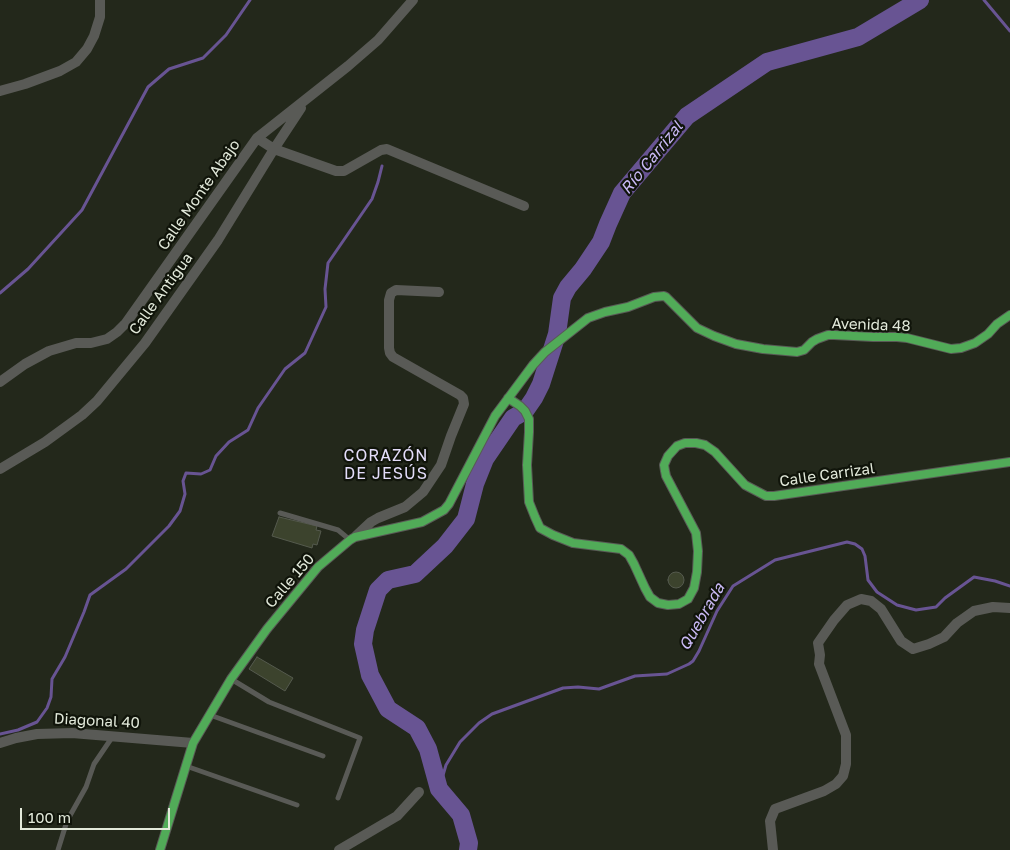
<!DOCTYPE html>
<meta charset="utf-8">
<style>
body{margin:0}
#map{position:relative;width:1010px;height:850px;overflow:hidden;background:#23281b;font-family:"Golos Text",sans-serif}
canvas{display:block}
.scale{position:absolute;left:20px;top:808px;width:150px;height:22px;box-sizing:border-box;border:2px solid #e2e9da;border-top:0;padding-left:6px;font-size:15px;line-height:18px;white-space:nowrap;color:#e2e9da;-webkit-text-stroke:4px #10140a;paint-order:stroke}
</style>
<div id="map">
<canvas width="1010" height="850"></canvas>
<div class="scale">100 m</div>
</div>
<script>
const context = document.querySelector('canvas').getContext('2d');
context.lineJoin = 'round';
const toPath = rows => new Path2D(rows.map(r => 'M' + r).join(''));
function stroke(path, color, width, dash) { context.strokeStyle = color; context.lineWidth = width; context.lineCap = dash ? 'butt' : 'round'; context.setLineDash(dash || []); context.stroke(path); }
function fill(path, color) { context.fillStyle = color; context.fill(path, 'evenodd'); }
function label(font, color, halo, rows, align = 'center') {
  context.font = font + ' "Golos Text",sans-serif'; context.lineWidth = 4.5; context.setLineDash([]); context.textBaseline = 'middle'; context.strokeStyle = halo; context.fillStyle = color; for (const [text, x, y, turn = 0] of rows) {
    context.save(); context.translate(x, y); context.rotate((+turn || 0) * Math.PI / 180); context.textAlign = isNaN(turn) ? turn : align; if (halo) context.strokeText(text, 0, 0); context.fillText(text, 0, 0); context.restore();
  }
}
stroke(toPath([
 [984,0,1010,31],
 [0,293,28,269,82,210,148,87,169,69,203,58,226,35,250,0],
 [0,734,18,730,37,722,47,708,51,697,52,679,65,657,84,612,90,595,126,569,169,526,180,511,185,494,183,481,186,473,201,474,210,470,216,456,229,442,248,430,258,408,285,369,305,353,326,307,325,289,328,263,372,199,378,182,382,166],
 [439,789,446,765,460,742,479,723,492,714,563,688,578,687,599,689,635,676,667,674,689,664,693,661,699,651,717,611,733,586,775,560,847,542,855,544,862,549,865,556,868,580,877,592,897,605,916,610,936,607,945,598,974,577,995,581,1010,586]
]), '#685493', 3);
stroke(toPath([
 [468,850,469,843,461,815,439,789,428,749,417,728,388,709,370,675,363,644,365,630,378,590,388,580,415,574,445,546,466,519,475,484,485,459,513,418,525,411,534,398,541,384,557,334,562,298,568,287,583,269,601,242,608,224,622,193,687,116,767,62,858,37,920,0]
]), '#685493', 18);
const building = toPath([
 [279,517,317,526,316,530,321,531,317,545,313,544,312,548,272,536,279,517],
 '668 580a8 8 0 1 1 16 0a8 8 0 1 1-16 0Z',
 [257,657,293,678,285,691,249,669,257,657]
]);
fill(building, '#3c432d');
stroke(building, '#555a4e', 1);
stroke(toPath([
 [280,513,338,530,350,540],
 [231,679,269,702,360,738,338,798],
 [210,715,323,756],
 [186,766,297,805],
 [58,850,67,821,86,787,94,764,113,736]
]), '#595a56', 5);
stroke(toPath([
 [0,91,25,84,60,71,76,62,87,49,94,36,100,17,100,0],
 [257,138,274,149,336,171,344,171,381,150,387,149,524,206],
 [0,382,25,364,49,351,76,343,91,343,107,339,117,332,126,323,257,138,348,66,378,40,413,0],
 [508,398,520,406,525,411,529,419,529,432,527,465,529,502,535,517,540,528,553,535,573,543,621,549,629,555,634,564,645,588,650,597,658,603,668,605,679,604,688,599,694,588,697,572,698,551,696,533,666,476,665,471,664,465,668,456,677,446,685,443,696,443,705,445,715,452,745,485,766,496,774,496,1010,462],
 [0,469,45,442,82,415,97,401,145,343,218,240,274,149,301,108],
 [356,536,371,522,378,518,405,507,423,492,441,465,451,436,464,404,463,398,460,395,393,357,390,353,389,348,389,300,391,293,396,290,439,292],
 [0,743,16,738,37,734,72,733,193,743],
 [160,850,193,743,231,679,267,629,318,567,350,540,355,537,422,522,444,510,449,504,495,416,533,365,545,352,588,318,605,312,628,307,654,297,664,296,666,297,697,328,714,336,736,344,763,349,797,352,804,350,812,342,817,339,828,335,834,335,873,337,897,337,907,338,951,349,961,348,975,343,988,334,997,324,1010,315],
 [339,850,397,816,419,792],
 [773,850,770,821,775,809,824,791,836,784,843,776,846,764,846,735,819,664,820,655,818,643,834,620,847,605,861,599,871,601,881,609,901,641,913,649,929,644,944,637,957,623,974,611,993,607,1010,608]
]), '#595a56', 10);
stroke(toPath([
 [508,398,520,406,525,411,529,419,529,432,527,465,529,502,535,517,540,528,553,535,573,543,621,549,629,555,634,564,645,588,650,597,658,603,668,605,679,604,688,599,694,588,697,572,698,551,696,533,666,476,665,471,664,465,668,456,677,446,685,443,696,443,705,445,715,452,745,485,766,496,774,496,1010,462],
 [160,850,193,743,231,679,267,629,318,567,350,540,355,537,422,522,444,510,449,504,495,416,533,365,545,352,588,318,605,312,628,307,654,297,664,296,666,297,697,328,714,336,736,344,763,349,797,352,804,350,812,342,817,339,828,335,834,335,873,337,897,337,907,338,951,349,961,348,975,343,988,334,997,324,1010,315]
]), '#51ab58', 8);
label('15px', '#e2e9da', '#10140a', [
 ["Calle Monte Abajo",199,195,-55],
 ["Calle Antigua",161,294,-54],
 ["Avenida 48",871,325,2],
 ["Calle Carrizal",827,475,-8],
 ["Calle 150",290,581,-49],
 ["Diagonal 40",97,721,3]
]);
label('italic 16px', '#c9b9f5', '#10140a', [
 ["Río Carrizal",652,158,-51],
 ["Quebrada",702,617,-60]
]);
context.letterSpacing = '1px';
label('16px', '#e4ddfa', '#10140a', [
 ["CORAZÓN",386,456],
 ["DE JESÚS",386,474]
]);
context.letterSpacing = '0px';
</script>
